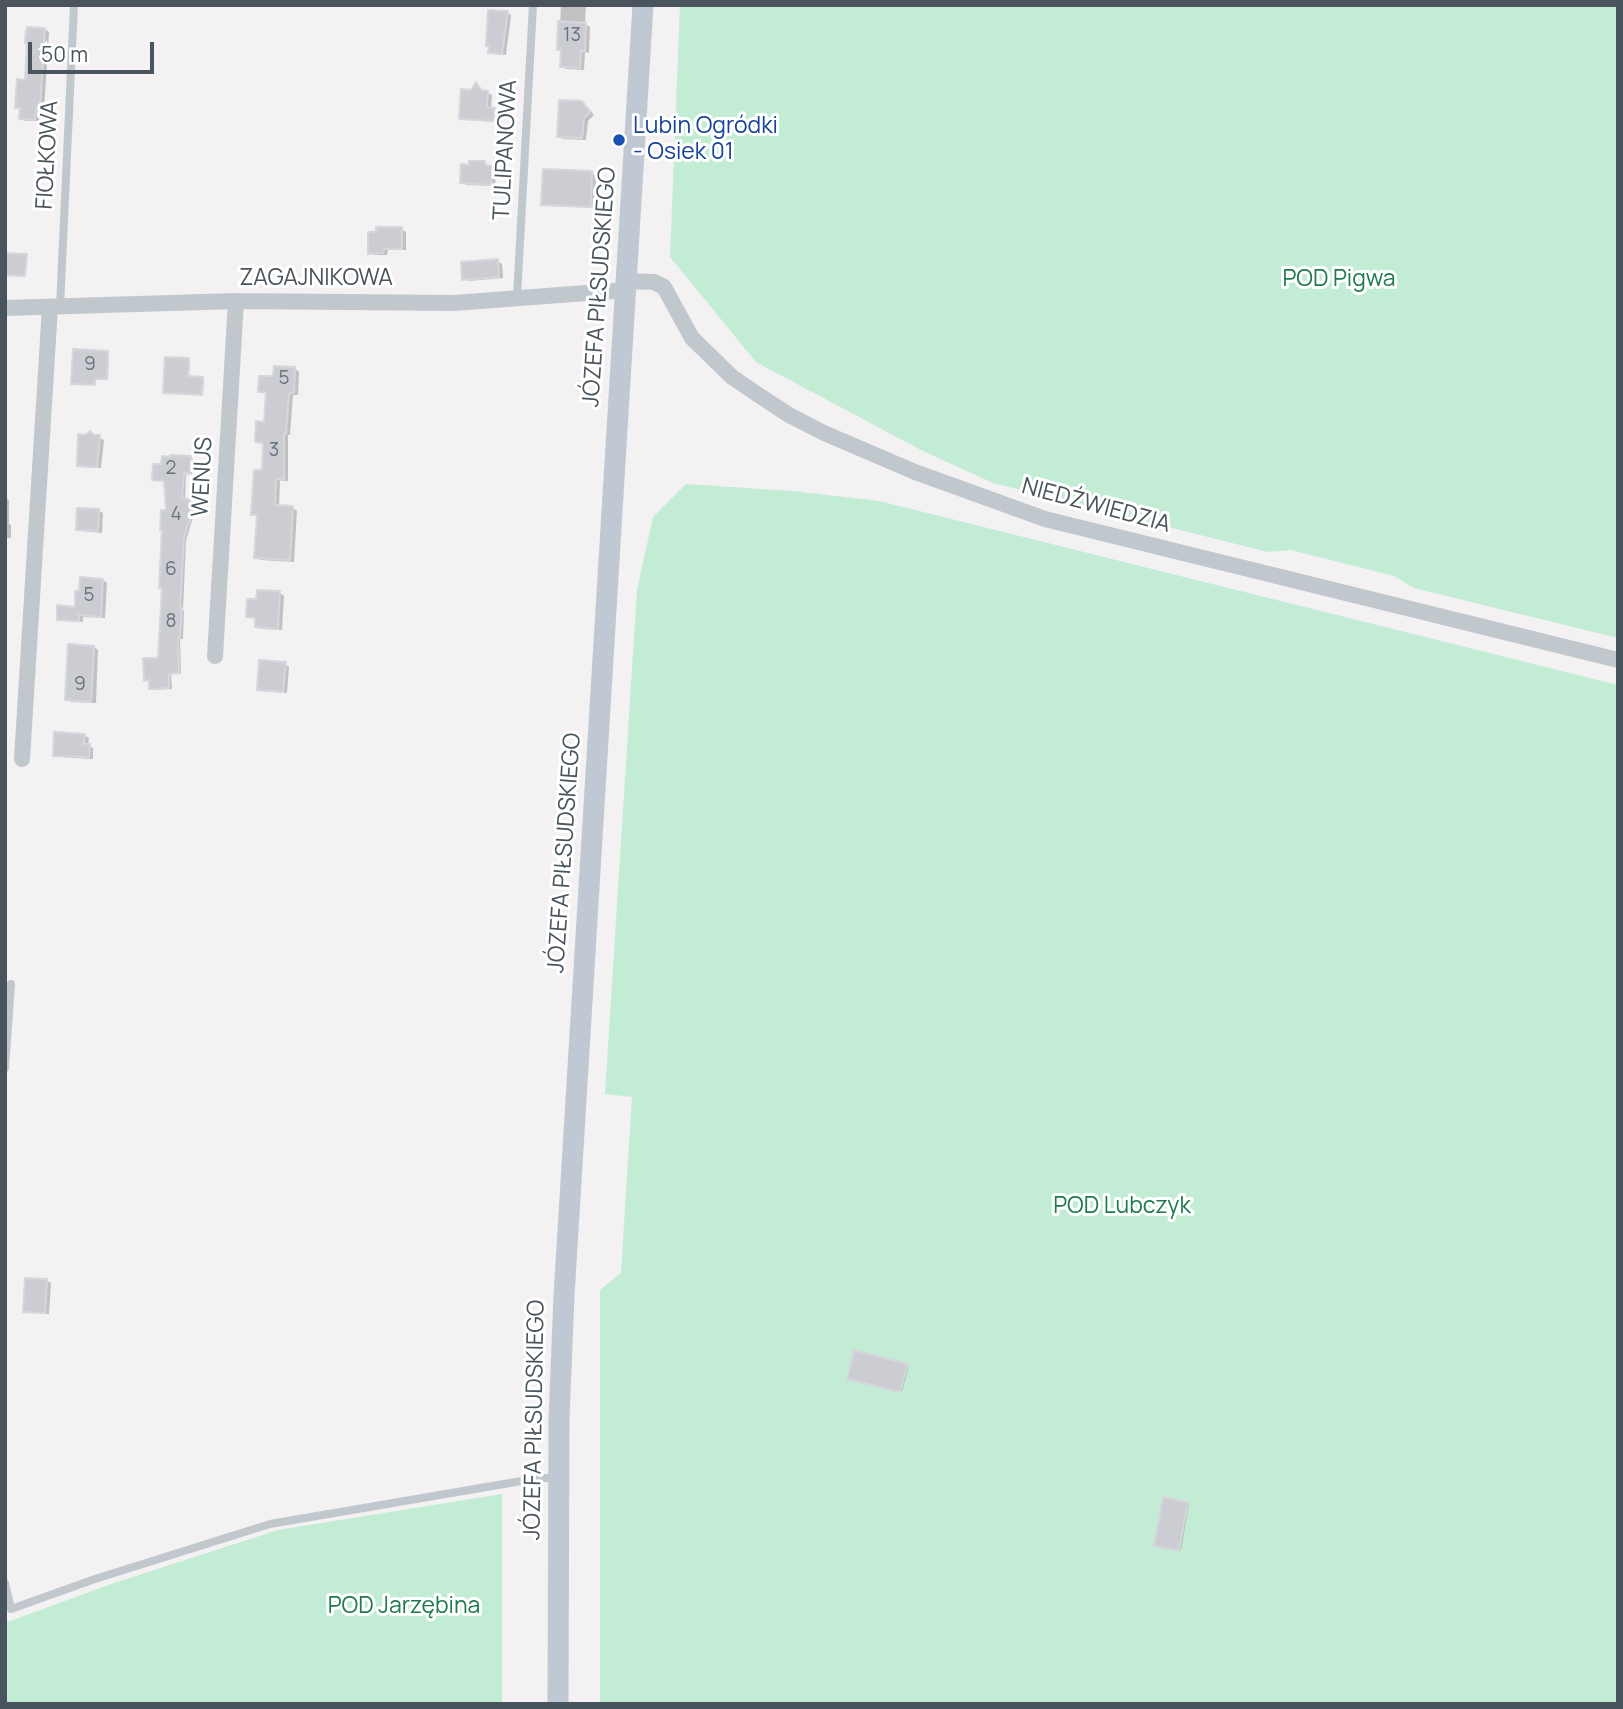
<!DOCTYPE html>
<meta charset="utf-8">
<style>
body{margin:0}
#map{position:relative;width:1623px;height:1709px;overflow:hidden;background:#f3f1f1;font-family:Manrope,sans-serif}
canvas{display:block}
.frame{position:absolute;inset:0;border:7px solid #4a545d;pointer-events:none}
.scale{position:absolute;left:28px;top:42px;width:126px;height:32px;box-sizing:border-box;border:4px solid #4a545d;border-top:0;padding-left:9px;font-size:21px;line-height:24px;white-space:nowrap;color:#4a545d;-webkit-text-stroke:5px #fff;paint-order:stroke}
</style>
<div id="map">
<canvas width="1623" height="1709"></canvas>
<div class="frame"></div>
<div class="scale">50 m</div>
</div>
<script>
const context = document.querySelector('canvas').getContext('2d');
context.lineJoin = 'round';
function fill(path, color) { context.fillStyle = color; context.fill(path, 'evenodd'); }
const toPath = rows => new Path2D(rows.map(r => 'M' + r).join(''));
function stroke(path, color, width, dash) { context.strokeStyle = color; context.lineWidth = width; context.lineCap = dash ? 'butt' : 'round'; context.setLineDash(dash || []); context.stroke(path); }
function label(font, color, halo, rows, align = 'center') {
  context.font = font + ' Manrope,sans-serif'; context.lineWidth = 6; context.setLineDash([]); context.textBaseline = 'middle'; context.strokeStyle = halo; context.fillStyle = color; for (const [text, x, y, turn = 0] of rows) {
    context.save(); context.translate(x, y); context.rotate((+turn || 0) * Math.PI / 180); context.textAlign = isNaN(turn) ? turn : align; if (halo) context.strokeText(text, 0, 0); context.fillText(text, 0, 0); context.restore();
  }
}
fill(toPath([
 [680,5,1618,5,1618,638,1414,588,1394,576,1291,550,1268,552,993,483,921,450,756,362,670,257],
 [686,484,792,491,879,501,1618,685,1618,1704,600,1704,600,1290,621,1273,632,1097,605,1094,637,590,653,517],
 [502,1494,502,1704,5,1704,5,1623,111,1584,278,1530]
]), '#c3ecd4');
fill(toPath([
 [561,5,586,5,585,24,590,27,589,53,585,52,584,70,566,69,562,66,563,51,559,49],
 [507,13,511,15,506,55,494,54,490,52],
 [45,29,49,32,44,110,40,110,39,121,25,121,21,118,21,109,17,107],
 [476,85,480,87,484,92,492,95,491,109,498,112,498,122,466,120,461,118],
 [582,103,587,106,594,115,588,121,586,140,563,139,559,136],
 [484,163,496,170,495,186,467,185,462,182],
 [592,173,596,176,595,208,548,206,543,204],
 [401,229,406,232,406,250,388,250,387,255,374,255,369,252],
 [497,261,502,264,503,278,469,281,464,279],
 [108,353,109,354,108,379,96,378,96,385,74,384],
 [188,360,190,361,189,378,204,380,203,395,166,393],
 [295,369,299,372,298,395,293,395,290,435,288,435,288,481,280,481,279,507,293,508,297,511,294,562,261,560,256,557,257,516,253,514,263,472,265,444,257,441,266,424,268,393,260,391,275,378],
 [96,437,104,440,101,468,83,467,79,465],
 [191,458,193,459,192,474,186,474,185,501,194,503,192,523,191,523,186,541,183,610,184,611,183,639,180,639,181,674,171,674,172,689,154,690,151,688,151,681,146,680,160,659,168,512,166,482,154,479],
 [5,498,9,500,9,524,11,525,11,538,5,538],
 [79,510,99,511,103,513,102,533,82,531,78,529],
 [103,580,107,583,105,618,83,617,83,622,63,621,59,619,76,608],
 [280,593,284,596,282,630,261,629,257,626,257,619,247,616,258,601],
 [69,646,94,647,98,650,96,703,71,702,67,699],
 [285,664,289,667,287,693,263,691,258,689],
 [84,735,89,738,88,745,93,748,93,759,59,757,55,755],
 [47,1281,51,1283,49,1314,29,1313,25,1311],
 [907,1366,909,1366,902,1391,851,1379],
 [1188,1503,1189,1504,1181,1550,1158,1546]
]), '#0003');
const building = toPath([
 [488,10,508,11,502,54,488,53,489,46,486,46,488,10],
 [558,21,586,23,585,51,581,51,580,68,560,67,561,50,557,50,558,21],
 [27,27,45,28,40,109,36,109,35,120,19,119,20,108,15,108,17,79,25,80,27,44,25,43,26,30,27,30,27,27],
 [476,82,481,90,488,91,487,107,495,108,494,121,459,119,461,89,471,90,476,82],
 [559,100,582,101,590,112,584,118,582,138,557,137,559,100],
 [469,161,485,161,485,165,492,166,491,185,460,183,461,164,469,165,469,161],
 [543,169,592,171,591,207,541,205,543,169],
 [376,227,402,227,402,249,384,249,383,253,368,254,368,232,376,232,376,227],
 [5,253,27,254,25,276,5,275,5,253],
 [498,259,499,277,462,280,461,262,498,259],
 [73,349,108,351,107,379,95,379,95,385,71,384,73,349],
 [165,357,189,358,188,376,203,377,202,395,163,393,165,357],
 [274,366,295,367,294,393,289,393,286,434,284,434,284,480,276,479,275,505,293,506,290,560,254,558,257,515,251,515,254,470,262,470,263,443,255,442,256,421,264,422,266,392,258,392,259,376,273,376,274,366],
 [90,431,94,435,100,435,97,467,77,466,78,434,86,435,90,431],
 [170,455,191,456,190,474,184,473,182,499,191,499,190,523,188,523,184,539,180,608,182,608,180,638,178,638,179,673,169,674,169,688,149,689,149,680,144,681,143,658,158,658,162,588,159,588,162,530,160,530,161,510,166,510,164,481,152,480,153,464,161,464,162,456,170,457,170,455],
 [77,508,99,509,98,531,76,530,77,508],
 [80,577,103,579,101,617,79,615,79,621,57,620,57,605,75,607,75,591,79,591,80,577],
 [257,590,280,591,278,629,255,627,255,618,246,617,247,599,256,599,257,590],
 [68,644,94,646,91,702,65,700,68,644],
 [259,660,286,662,283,692,257,690,259,660],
 [54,732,85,734,84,744,90,744,89,757,53,756,54,732],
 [25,1278,47,1279,45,1313,23,1312,25,1278],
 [854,1350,908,1364,900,1392,847,1379,854,1350],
 [1163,1497,1188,1502,1179,1551,1154,1546,1163,1497]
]);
fill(building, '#cbcdd3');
stroke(building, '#d5d7dc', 2);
stroke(toPath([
 [517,297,533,5],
 [60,306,74,5],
 [5,1068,11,984],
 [5,1583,11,1609,95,1579,270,1524,539,1478,558,1478]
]), '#c0c8ce', 8);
stroke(toPath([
 [626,281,654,282,664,287,692,338,732,377,760,396,789,415,824,433,915,472,1045,519,1618,660],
 [5,308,236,301,454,303,626,290],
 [215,656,236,301],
 [22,759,50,307]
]), '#c0c8ce', 16);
stroke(toPath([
 [558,1704,559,1419,564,1296,643,5]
]), '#c0c9d3', 21);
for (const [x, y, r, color] of [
 [619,140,7,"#1a4fb4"]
]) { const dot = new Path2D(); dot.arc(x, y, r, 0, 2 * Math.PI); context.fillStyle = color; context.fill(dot); stroke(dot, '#fff', 2.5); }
label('19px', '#6a727a', null, [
 ["13",572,36],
 ["9",90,365],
 ["5",284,379],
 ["3",274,451],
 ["2",171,469],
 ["4",176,515],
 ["6",171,570],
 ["5",89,596],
 ["8",171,622],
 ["9",80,685]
]);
label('23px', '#164399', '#fff', [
 ["Lubin Ogródki",633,127],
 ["- Osiek 01",633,153]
], 'left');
label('23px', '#4a545d', '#fff', [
 ["TULIPANOWA",506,150,-87],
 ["FIOŁKOWA",48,155,-87],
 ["ZAGAJNIKOWA",316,279],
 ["JÓZEFA PIŁSUDSKIEGO",600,287,-86],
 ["WENUS",203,477,-87],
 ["NIEDŹWIEDZIA",1096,506,15],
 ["JÓZEFA PIŁSUDSKIEGO",565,853,-86],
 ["JÓZEFA PIŁSUDSKIEGO",535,1420,-89]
]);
label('23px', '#1f7a4e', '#fff', [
 ["POD Pigwa",1339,280],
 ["POD Lubczyk",1122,1207],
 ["POD Jarzębina",404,1607]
]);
</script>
